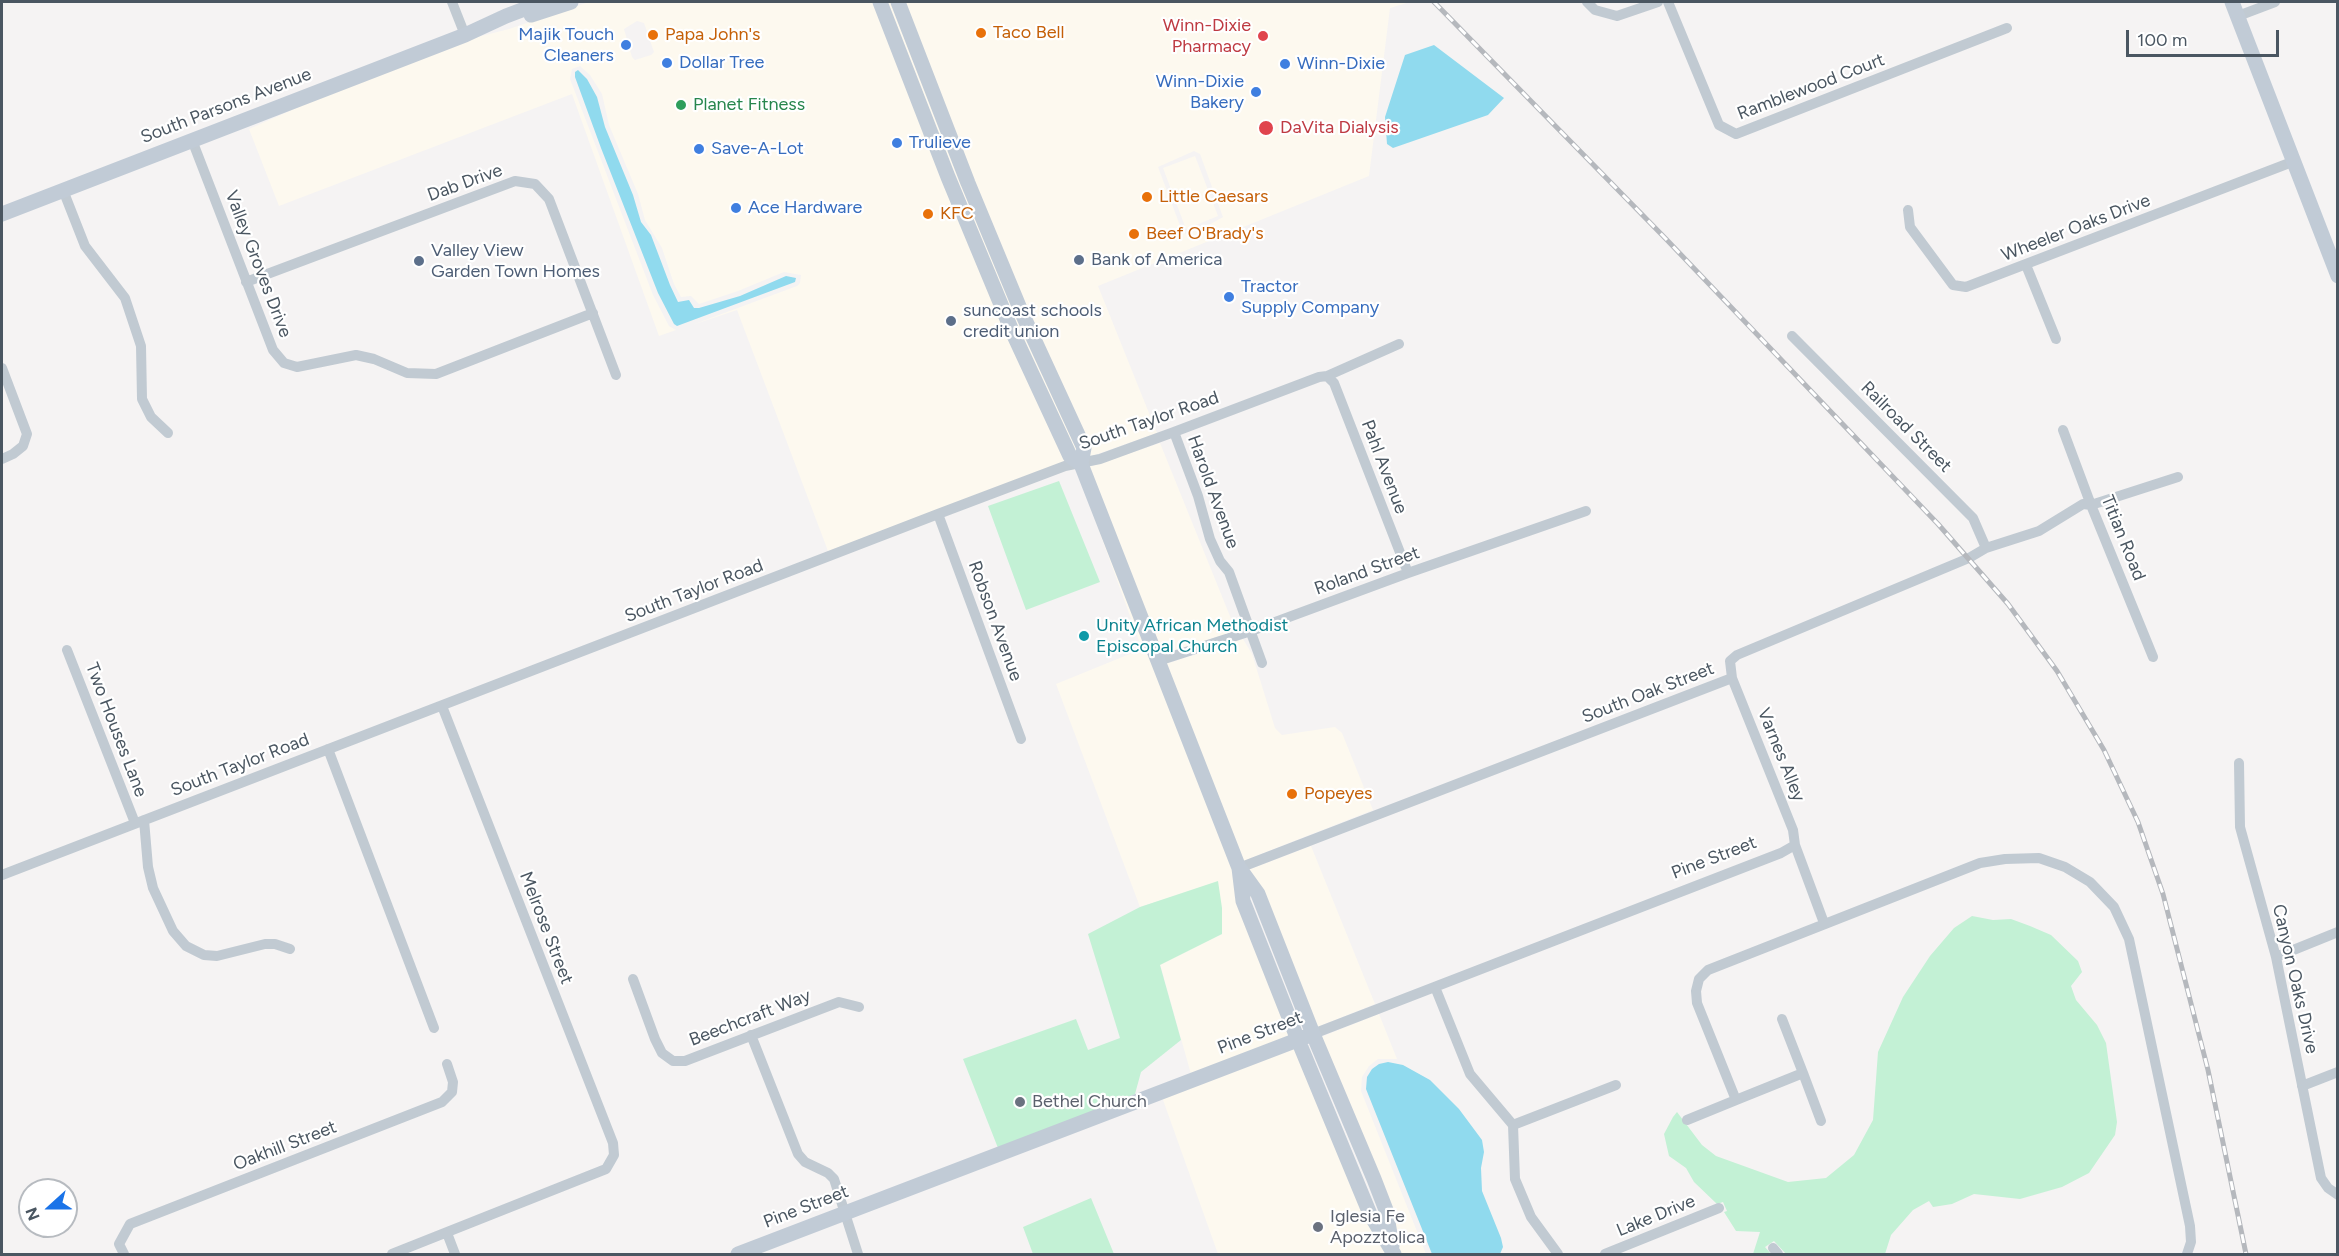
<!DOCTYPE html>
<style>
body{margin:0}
#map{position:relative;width:2339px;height:1256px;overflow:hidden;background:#f5f3f3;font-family:Figtree,sans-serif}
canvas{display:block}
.frame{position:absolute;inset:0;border:3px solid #4a5661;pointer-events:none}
.north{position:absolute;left:18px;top:1178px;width:60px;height:60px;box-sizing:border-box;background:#fff;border:2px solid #b7bbc0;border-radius:50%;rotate:249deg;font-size:16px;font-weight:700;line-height:24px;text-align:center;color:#4a5661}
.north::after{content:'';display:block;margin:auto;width:21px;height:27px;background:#1a73e8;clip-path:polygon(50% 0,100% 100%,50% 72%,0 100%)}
.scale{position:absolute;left:2126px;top:30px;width:153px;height:27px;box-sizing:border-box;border:3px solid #4a5661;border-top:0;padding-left:8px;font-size:18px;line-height:21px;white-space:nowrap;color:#4a5661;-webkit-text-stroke:4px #fff;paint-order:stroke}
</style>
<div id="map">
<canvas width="2339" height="1256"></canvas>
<div class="frame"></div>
<div class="north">N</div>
<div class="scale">100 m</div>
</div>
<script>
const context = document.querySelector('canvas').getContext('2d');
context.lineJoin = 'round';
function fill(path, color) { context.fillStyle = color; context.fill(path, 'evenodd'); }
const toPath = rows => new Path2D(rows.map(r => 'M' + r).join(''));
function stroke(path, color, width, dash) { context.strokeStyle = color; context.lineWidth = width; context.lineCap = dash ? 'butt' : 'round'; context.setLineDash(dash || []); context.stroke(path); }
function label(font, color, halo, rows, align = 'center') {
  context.font = font + ' Figtree,sans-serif'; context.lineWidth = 4.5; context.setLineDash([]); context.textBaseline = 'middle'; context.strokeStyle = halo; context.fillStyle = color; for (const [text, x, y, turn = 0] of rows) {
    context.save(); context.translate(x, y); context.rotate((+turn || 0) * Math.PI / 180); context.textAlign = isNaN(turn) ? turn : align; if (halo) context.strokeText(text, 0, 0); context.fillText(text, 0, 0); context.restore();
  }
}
fill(toPath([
 [589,2,873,2,1067,461,828,551,737,310,692,325,797,286,800,283,801,275,784,272,738,291,699,304,691,296,681,297,674,284,662,248,645,220,638,194,609,125,602,94,590,75,580,66,572,69,570,79,653,295,669,326,676,330,659,336,572,94,279,206,249,129,344,87,466,40,509,29],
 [637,21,644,23,654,52,651,55,635,60,632,57,624,29],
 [886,2,892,2,1078,449,1077,454,1017,329],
 [905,2,1410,2,1390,8,1369,176,1098,286,1157,433,1089,457,1069,400,1038,334,986,212],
 [1194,151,1200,154,1223,217,1207,226,1186,234,1182,231,1158,167],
 [1195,156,1218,216,1186,229,1163,168],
 [1160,443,1236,631,1162,654,1089,467],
 [1077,470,1232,866,1290,1037,1191,1074,1160,964,1222,934,1218,882,1140,907,1056,684,1142,649],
 [1243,639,1252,654,1275,728,1282,735,1335,727,1342,733,1373,810,1243,861,1166,664],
 [1311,846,1375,1004,1317,1027,1248,870],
 [1379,1014,1397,1059,1378,1059,1369,1066,1362,1077,1361,1091,1426,1254,1401,1254,1321,1037],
 [1294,1047,1387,1254,1218,1254,1162,1097]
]), '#fdf9ef');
fill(toPath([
 [1059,481,1100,582,1026,610,988,506],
 [1218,881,1222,908,1222,934,1160,965,1181,1040,1141,1072,1135,1094,1118,1102,998,1148,963,1059,1076,1019,1088,1050,1120,1038,1088,934,1140,907],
 [1972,916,1993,920,2011,919,2030,926,2051,935,2078,961,2082,972,2071,986,2076,1000,2097,1025,2106,1043,2117,1122,2115,1135,2089,1173,2062,1187,2020,1199,1974,1194,1952,1204,1933,1207,1929,1201,1913,1210,1891,1235,1885,1254,1786,1254,1774,1241,1765,1247,1771,1254,1753,1254,1760,1232,1736,1231,1724,1212,1727,1211,1723,1202,1717,1204,1694,1182,1686,1168,1669,1156,1664,1134,1673,1117,1677,1112,1702,1145,1716,1156,1788,1182,1826,1178,1854,1155,1873,1120,1878,1052,1903,997,1930,956,1954,928],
 [1091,1198,1114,1254,1033,1254,1023,1227]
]), '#c3f1d5');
fill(toPath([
 [1434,45,1504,98,1488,115,1393,148,1387,144,1385,117,1405,55],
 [578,70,587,79,597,97,605,127,633,195,641,222,651,235,670,285,678,302,689,300,694,308,699,308,740,296,786,276,796,278,795,282,677,326,674,324,658,293,601,148,575,77,575,72],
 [1388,1062,1403,1065,1430,1080,1459,1109,1482,1140,1484,1152,1481,1168,1482,1191,1501,1238,1503,1247,1500,1254,1432,1254,1366,1089,1367,1077,1372,1069,1379,1064]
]), '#90daee');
stroke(toPath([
 [452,2,465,35],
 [1587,2,1595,10,1617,16,1658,2],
 [1668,2,1719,125,1736,134,2007,28],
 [2238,16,2275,2],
 [192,140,273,350,284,363,297,367,356,355,374,359,407,373,436,374,593,313],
 [63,190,85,246,125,298,141,346,142,399,151,417,168,433],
 [1908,210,1910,227,1953,285,1966,287,2292,162],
 [2026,265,2056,339],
 [246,282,515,181,535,184,549,199,616,375],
 [1792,336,1973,518,1986,548],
 [2,368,27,434,23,446,13,454,2,459],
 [1327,376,1334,383,1408,573],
 [2063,430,2091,505,2153,657],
 [1174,432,1198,496,1210,539,1220,561,1229,572,1262,663],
 [938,514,1021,739],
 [67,650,135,823],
 [1158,661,1251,631,1408,573,1586,511],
 [328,749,434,1028],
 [2239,763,2240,827,2276,957,2321,1178,2328,1188,2338,1195],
 [144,820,148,867,153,888,173,931,186,946,204,955,217,956,265,944,275,944,290,949],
 [1239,868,1732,678],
 [2,875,938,514,1065,466,1100,459,1174,432,1319,377,1327,376,1399,344],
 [1824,923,1795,845,1793,830,1732,678,1730,661,1737,655,1969,558,1986,548,2039,531,2083,504,2091,505,2178,477],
 [2276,957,2338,932],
 [633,979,655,1039,662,1053,673,1061,685,1061,839,1002,859,1007],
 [1435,987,1470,1074,1513,1125,1515,1179,1531,1217,1558,1254],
 [1782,1019,1803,1073,1736,1100,1697,1003,1696,991,1699,979,1708,970,1980,863,2005,859,2039,858,2065,867,2090,882,2114,907,2129,939,2190,1226,2191,1242,2187,1254],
 [1313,1034,1781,853,1795,845],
 [751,1035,798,1154,805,1162,828,1173,834,1179,858,1254],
 [1803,1073,1821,1121],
 [2302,1086,2338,1072],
 [1687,1120,1736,1100],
 [1513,1125,1616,1085],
 [447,1233,455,1254],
 [1773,1248,1778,1254],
 [124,1254,119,1244,130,1224,442,1102,452,1092,453,1082,447,1064],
 [392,1254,606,1169,614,1155,613,1143,442,706],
 [1605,1254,1719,1208]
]), '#c1cad2', 10);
stroke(toPath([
 [880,2,948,177,1012,331,1070,456,1081,464],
 [898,2,968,183,1021,311,1084,448,1081,464,1239,868,1243,901,1298,1040,1370,1214,1394,1254],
 [2232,2,2338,276],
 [531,15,571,2],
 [2,214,465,35,506,16,543,2],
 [1240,869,1258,894,1313,1034,1374,1179,1386,1210,1392,1246],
 [738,1254,1313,1034]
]), '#c1cbd6', 15);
const rail = toPath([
 [1434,2,1666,239,1938,524,2008,604,2057,671,2104,750,2138,822,2163,894,2208,1070,2246,1254]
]);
stroke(rail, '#b5b8bd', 5);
stroke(rail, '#fff', 3, [9]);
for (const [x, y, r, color] of [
 [981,33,6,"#e8710a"],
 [653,35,6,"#e8710a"],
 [1263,36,6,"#e0444e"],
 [626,45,6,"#3f7fe0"],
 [667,63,6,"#3f7fe0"],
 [1285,64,6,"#3f7fe0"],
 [1256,92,6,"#3f7fe0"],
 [681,105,6,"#2e9e5b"],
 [1266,128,8,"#e0444e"],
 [897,143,6,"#3f7fe0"],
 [699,149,6,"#3f7fe0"],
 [1147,197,6,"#e8710a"],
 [736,208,6,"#3f7fe0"],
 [928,214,6,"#e8710a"],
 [1134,234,6,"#e8710a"],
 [1079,260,6,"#5c6f8a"],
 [419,261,6,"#5c6f8a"],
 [1229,297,6,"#3f7fe0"],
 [951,321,6,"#5c6f8a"],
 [1084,636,6,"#0f9aa8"],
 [1292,794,6,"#e8710a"],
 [1020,1102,6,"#6b7280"],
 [1318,1227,6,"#6b7280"]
]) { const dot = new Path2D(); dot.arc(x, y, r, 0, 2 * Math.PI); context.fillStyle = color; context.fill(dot); stroke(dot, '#fff', 2); }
label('18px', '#be3a42', '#fff', [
 ["Winn-Dixie",1251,26],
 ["Pharmacy",1251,47],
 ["DaVita Dialysis",1280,128,"left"]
], 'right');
label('18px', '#c56008', '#fff', [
 ["Taco Bell",993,33],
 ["Papa John's",665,35],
 ["Little Caesars",1159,197],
 ["KFC",940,214],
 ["Beef O'Brady's",1146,234],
 ["Popeyes",1304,794]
], 'left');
label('18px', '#366cbe', '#fff', [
 ["Majik Touch",614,35,"right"],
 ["Cleaners",614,56,"right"],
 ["Dollar Tree",679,63],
 ["Winn-Dixie",1297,64],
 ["Winn-Dixie",1244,82,"right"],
 ["Bakery",1244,103,"right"],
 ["Trulieve",909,143],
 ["Save-A-Lot",711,149],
 ["Ace Hardware",748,208],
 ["Tractor",1241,287],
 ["Supply Company",1241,308]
], 'left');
label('18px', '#4a5661', '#fff', [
 ["Ramblewood Court",1811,87,-21],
 ["South Parsons Avenue",226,106,-21],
 ["Dab Drive",465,183,-20],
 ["Wheeler Oaks Drive",2076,228,-21],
 ["Valley Groves Drive",258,264,69],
 ["South Taylor Road",1149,421,-19],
 ["Railroad Street",1906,427,45],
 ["Pahl Avenue",1384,467,69],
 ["Harold Avenue",1213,492,70],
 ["Titian Road",2123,538,68],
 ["Roland Street",1367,571,-20],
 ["South Taylor Road",694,591,-21],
 ["Robson Avenue",995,621,70],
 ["South Oak Street",1648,693,-21],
 ["Two Houses Lane",116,730,69],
 ["Varnes Alley",1781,755,68],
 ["South Taylor Road",240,765,-21],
 ["Pine Street",1714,858,-21],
 ["Melrose Street",546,928,69],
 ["Canyon Oaks Drive",2295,979,77],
 ["Beechcraft Way",750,1018,-21],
 ["Pine Street",1260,1033,-21],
 ["Oakhill Street",285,1146,-21],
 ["Pine Street",806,1207,-21],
 ["Lake Drive",1656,1216,-22]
]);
label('18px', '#27864d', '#fff', [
 ["Planet Fitness",693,105]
], 'left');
label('18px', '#4e5e75', '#fff', [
 ["Valley View",431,251],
 ["Garden Town Homes",431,272],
 ["Bank of America",1091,260],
 ["suncoast schools",963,311],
 ["credit union",963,332]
], 'left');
label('18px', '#0d838f', '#fff', [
 ["Unity African Methodist",1096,626],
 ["Episcopal Church",1096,647]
], 'left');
label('18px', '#5b616d', '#fff', [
 ["Bethel Church",1032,1102],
 ["Iglesia Fe",1330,1217],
 ["Apozztolica",1330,1238]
], 'left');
</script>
